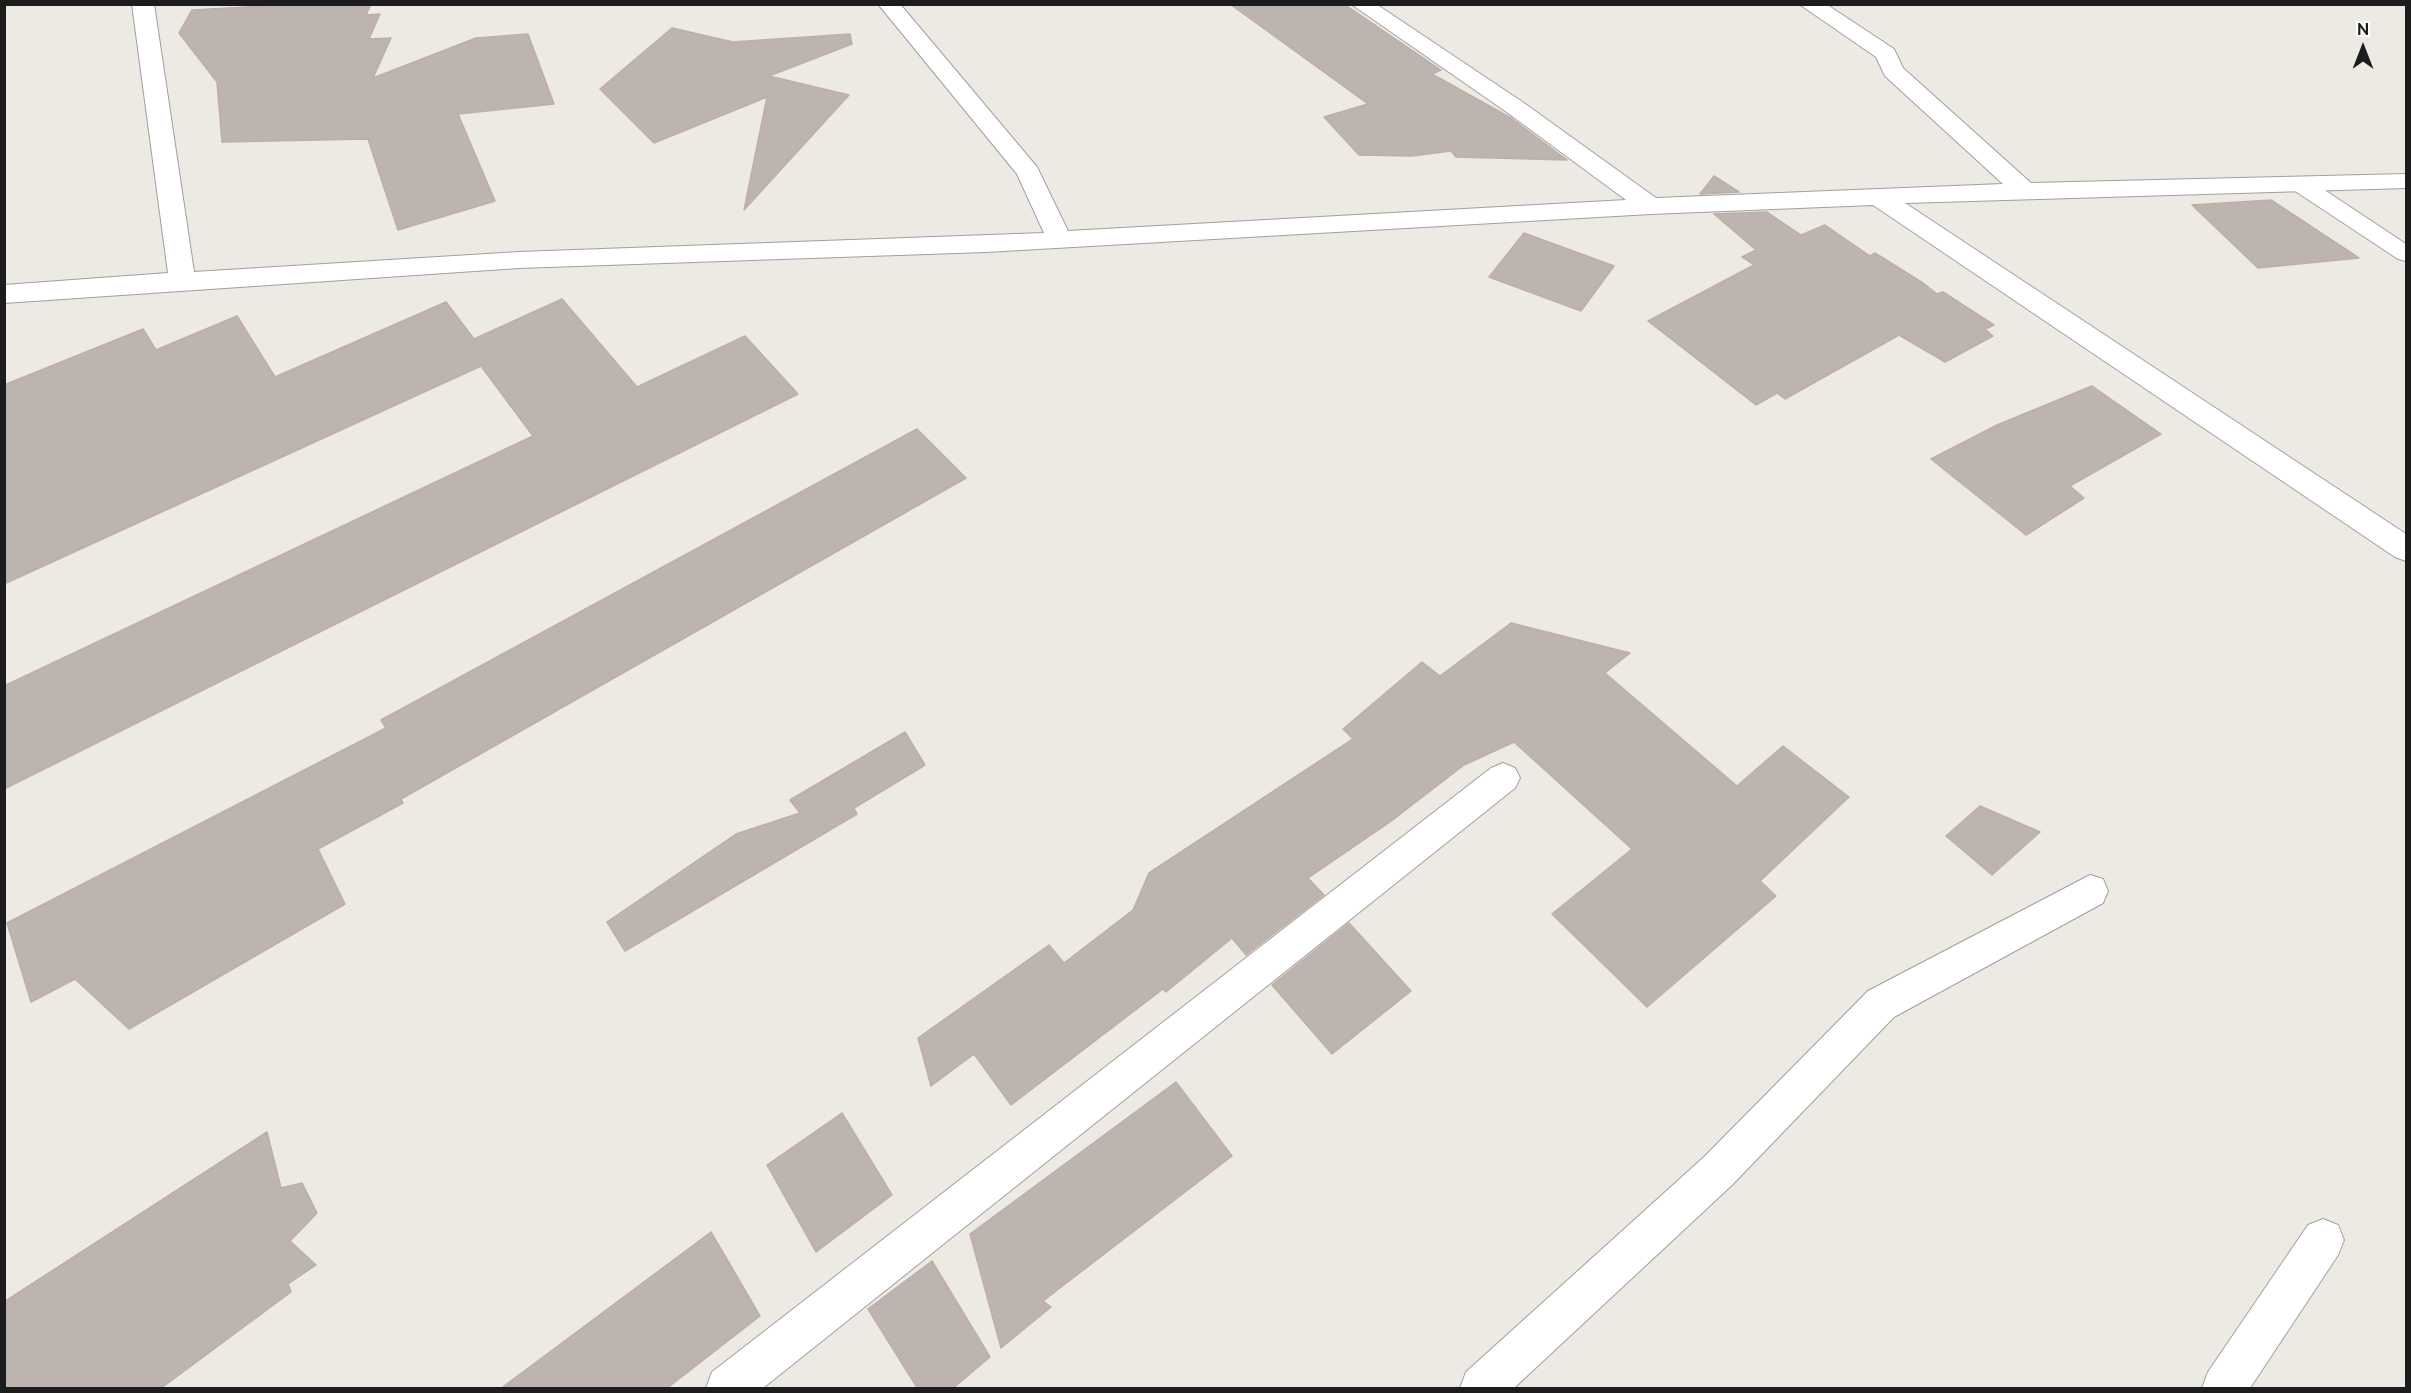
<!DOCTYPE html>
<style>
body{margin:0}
#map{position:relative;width:2411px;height:1393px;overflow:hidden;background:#ede9e3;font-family:Raleway,sans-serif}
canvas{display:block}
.frame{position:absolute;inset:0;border:6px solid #1c1c1c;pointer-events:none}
.north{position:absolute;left:2333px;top:18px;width:60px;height:60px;-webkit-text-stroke:4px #fff;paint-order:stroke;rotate:0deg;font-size:16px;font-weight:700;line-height:24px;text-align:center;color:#1c1c1c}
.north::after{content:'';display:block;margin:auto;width:21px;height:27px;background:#1c1c1c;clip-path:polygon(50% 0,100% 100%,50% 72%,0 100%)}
</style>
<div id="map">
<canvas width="2411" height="1393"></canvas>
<div class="frame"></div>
<div class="north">N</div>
</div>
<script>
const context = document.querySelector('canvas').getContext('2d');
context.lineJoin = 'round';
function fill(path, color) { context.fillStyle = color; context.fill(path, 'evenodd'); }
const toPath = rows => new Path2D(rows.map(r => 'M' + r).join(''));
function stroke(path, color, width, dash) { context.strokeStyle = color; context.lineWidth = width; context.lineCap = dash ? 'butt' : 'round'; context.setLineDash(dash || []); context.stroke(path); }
const building = toPath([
 [302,4,371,4,366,15,380,14,369,39,391,38,373,78,476,38,528,34,554,104,458,114,495,201,398,230,368,139,222,142,217,82,179,33,192,10,302,4],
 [1230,4,1344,4,1441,70,1432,74,1511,118,1567,160,1456,157,1451,151,1412,156,1359,155,1324,117,1368,104,1230,4],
 [672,28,733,42,850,34,852,44,769,76,849,95,744,210,767,97,654,143,600,89,672,28],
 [1714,176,1739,192,1700,194,1714,176],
 [2271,200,2359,258,2258,268,2192,205,2271,200],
 [1767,212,1801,235,1825,225,1870,256,1875,253,1923,283,1937,294,1943,292,1994,325,1985,329,1993,336,1945,362,1899,335,1785,399,1777,393,1756,405,1648,321,1754,265,1742,257,1756,250,1714,214,1767,212],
 [1524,233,1614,266,1581,311,1489,277,1524,233],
 [562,299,637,387,745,336,798,394,4,789,4,686,533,436,481,366,4,584,4,385,143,329,156,350,237,316,275,377,446,302,474,339,562,299],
 [2092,386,2161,434,2070,486,2084,498,2026,535,1931,459,1997,425,2092,386],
 [917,429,966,478,401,799,403,803,318,849,345,904,129,1029,75,979,31,1002,7,923,386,728,381,720,917,429],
 [1511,623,1630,653,1605,673,1737,786,1783,746,1849,797,1760,881,1776,896,1647,1007,1552,914,1632,849,1514,742,1464,765,1390,822,1308,878,1324,895,1246,955,1232,938,1166,992,1163,989,1011,1105,974,1054,931,1086,918,1038,1049,945,1064,963,1133,910,1149,873,1353,739,1343,729,1422,662,1440,676,1511,623],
 [905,732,925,765,854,808,857,814,625,951,607,922,736,834,800,813,790,800,905,732],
 [1980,806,2040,832,1992,875,1946,836,1980,806],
 [1349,923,1411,991,1332,1054,1272,985,1349,923],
 [1176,1082,1232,1156,1043,1301,1051,1307,1001,1348,970,1234,1176,1082],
 [842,1113,892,1195,816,1252,767,1165,842,1113],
 [267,1132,281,1188,302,1183,317,1213,290,1241,316,1265,288,1284,291,1292,160,1389,4,1389,4,1302,267,1132],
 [711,1232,760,1316,666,1389,500,1389,711,1232],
 [932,1261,990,1357,952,1389,918,1389,868,1309,932,1261]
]);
fill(building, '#bdb4af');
stroke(building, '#bdafa6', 1.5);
const lane = toPath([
 [2300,177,2308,179,2406,244,2406,261,2398,259,2292,189,2289,184,2292,179,2300,177]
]);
const street = toPath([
 [132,4,154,4,194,272,519,252,1044,233,1017,174,878,4,900,4,1037,167,1068,231,1626,200,1508,113,1351,4,1376,4,1524,103,1656,198,2003,184,1885,76,1876,57,1799,4,1826,4,1894,49,1903,68,2031,183,2406,174,2406,188,1905,203,2406,534,2406,561,2395,557,1873,205,1651,214,986,252,519,268,4,303,4,285,168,273,132,4],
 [1503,763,1515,768,1520,778,1515,788,763,1388,706,1388,712,1372,1491,768,1503,763],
 [2090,875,2103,879,2108,891,2103,903,1894,1017,1732,1185,1514,1388,1460,1388,1466,1372,1704,1157,1868,991,2090,875],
 [2323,1219,2338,1225,2344,1240,2338,1255,2250,1388,2202,1388,2208,1372,2308,1225,2323,1219]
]);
stroke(lane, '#a0a0a0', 2);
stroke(street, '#a0a0a0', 2);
fill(lane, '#fff');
fill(street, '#fff');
</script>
